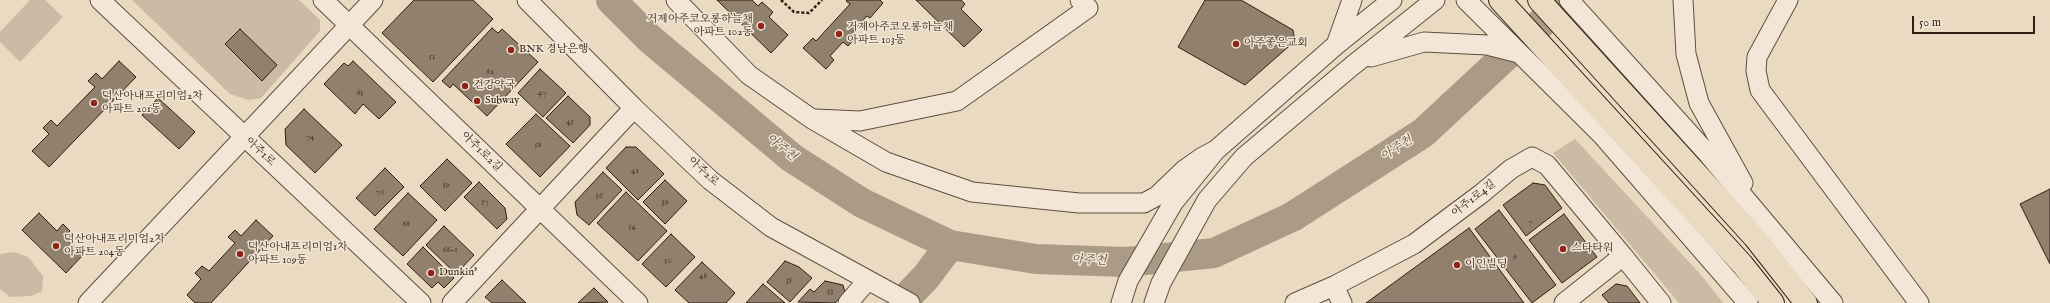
<!DOCTYPE html>
<meta charset="utf-8">
<style>
body{margin:0}
#map{position:relative;width:2050px;height:303px;overflow:hidden;background:#ebdac2;font-family:"IM FELL English",serif}
canvas{display:block}
.scale{position:absolute;left:1912px;top:16px;width:123px;height:18px;box-sizing:border-box;border:2px solid #2f1f11;border-top:0;padding-left:5px;font-size:12px;line-height:14px;white-space:nowrap;color:#2f1f11;-webkit-text-stroke:3px #f2e7d7;paint-order:stroke}
</style>
<div id="map">
<canvas width="2050" height="303"></canvas>
<div class="scale">50 m</div>
</div>
<script>
const context = document.querySelector('canvas').getContext('2d');
context.lineJoin = 'round';
function fill(path, color) { context.fillStyle = color; context.fill(path, 'evenodd'); }
const toPath = rows => new Path2D(rows.map(r => 'M' + r).join(''));
function stroke(path, color, width, dash) { context.strokeStyle = color; context.lineWidth = width; context.lineCap = dash ? 'butt' : 'round'; context.setLineDash(dash || []); context.stroke(path); }
function label(font, color, halo, rows, align = 'center') {
  context.font = font + ' "IM FELL English","Noto Serif KR",serif'; context.lineWidth = 3; context.setLineDash([]); context.textBaseline = 'middle'; context.strokeStyle = halo; context.fillStyle = color; for (const [text, x, y, turn = 0] of rows) {
    context.save(); context.translate(x, y); context.rotate((+turn || 0) * Math.PI / 180); context.textAlign = isNaN(turn) ? turn : align; if (halo) context.strokeText(text, 0, 0); context.fillText(text, 0, 0); context.restore();
  }
}
fill(toPath([
 [30,0,45,0,63,17,20,62,0,42,0,32],
 [132,0,299,0,320,20,320,31,261,98,249,100,230,94],
 [1575,139,1702,276,1723,303,1679,303,1553,153],
 [14,252,28,257,43,276,42,291,31,296,10,297,0,289,0,254]
]), '#cbbaa4');
stroke(toPath([
 [611,0,650,39,792,158,862,203,950,245,1036,259,1126,262,1214,253,1292,217,1423,133,1566,0],
 [901,303,926,277,950,245]
]), '#ab9a86', 30);
const building = toPath([
 [414,0,473,0,493,19,433,82,382,33,414,0],
 [717,0,752,0,758,6,762,2,773,12,769,17,788,35,771,53,717,0],
 [847,0,880,0,883,3,870,18,867,16,853,31,857,36,848,46,843,42,830,56,834,60,826,69,803,48,813,38,816,41,850,4,846,1,847,0],
 [916,0,961,0,965,4,961,9,982,30,964,47,916,0],
 [1205,0,1241,0,1293,30,1295,41,1245,85,1178,47,1205,0],
 [492,28,498,33,502,29,538,62,487,116,453,84,450,88,442,81,492,28],
 [240,29,277,65,262,81,225,44,240,29],
 [119,61,136,77,49,167,32,151,49,134,43,128,51,120,57,126,95,87,88,81,96,73,102,79,119,61],
 [353,61,396,102,379,119,363,104,355,114,324,84,344,63,348,66,353,61],
 [540,69,566,93,543,117,518,93,540,69],
 [568,96,590,117,590,125,573,143,546,118,568,96],
 [158,98,195,132,179,149,142,115,158,98],
 [304,109,342,145,315,173,286,145,285,129,304,109],
 [536,114,570,146,540,177,506,144,536,114],
 [626,147,636,147,664,174,638,200,606,168,626,147],
 [447,159,472,183,445,211,420,186,447,159],
 [385,168,404,187,375,216,356,198,385,168],
 [603,172,622,190,589,225,577,215,575,202,603,172],
 [665,180,687,201,665,224,643,202,665,180],
 [479,182,505,208,507,219,497,229,464,197,479,182],
 [1533,183,1545,185,1562,208,1526,236,1503,205,1533,183],
 [2050,189,2050,264,2020,204,2050,189],
 [626,192,667,231,638,261,597,223,626,192],
 [408,193,437,220,403,256,374,229,408,193],
 [1499,210,1556,285,1532,303,1475,229,1499,210],
 [39,213,57,231,63,224,70,231,64,237,83,255,66,273,22,230,39,213],
 [1564,214,1597,257,1562,283,1529,240,1564,214],
 [256,220,273,236,211,303,195,303,187,295,201,279,195,273,202,266,209,271,235,243,228,237,235,230,241,236,256,220],
 [444,226,474,255,456,274,426,245,444,226],
 [1469,228,1524,303,1366,303,1469,228],
 [671,234,695,257,666,287,642,264,671,234],
 [423,247,454,278,444,288,438,282,432,288,407,264,423,247],
 [785,261,799,267,812,278,790,302,767,282,785,261],
 [702,262,735,293,726,303,689,303,675,290,702,262],
 [502,280,526,303,492,303,485,297,502,280],
 [825,281,843,285,845,292,835,303,798,302,810,289,814,292,825,281],
 [763,284,785,303,746,303,763,284],
 [1616,284,1627,286,1640,303,1609,303,1602,295,1616,284],
 [594,288,608,302,578,303,594,288]
]);
fill(building, '#91806d');
stroke(building, '#2f1f11', 1);
const minor = toPath([
 [100,0,421,303],
 [323,0,638,303],
 [527,0,634,108,710,180,771,227,910,303],
 [676,0,749,75,812,119,886,162,972,192,1079,203,1144,203,1157,196,1184,170,1201,158,1216,150],
 [1466,0,1602,135,1748,303],
 [1569,0,1707,153,1833,303],
 [1683,0,1686,54,1699,103,1743,183],
 [1788,0,1757,57,1756,71,1760,90,1919,303],
 [1336,45,1352,0],
 [1371,57,1424,42,1487,45,1519,53],
 [815,119,860,121,957,101,1088,8,1080,0],
 [1334,286,1342,303],
 [88,303,373,0],
 [452,303,634,108],
 [848,303,867,281],
 [1121,303,1128,281,1173,203,1216,150,1336,45,1392,0],
 [1154,303,1161,283,1207,200,1244,157,1352,66,1435,0],
 [1295,303,1334,286,1414,244,1481,194,1511,169,1532,157,1547,165,1623,256],
 [1564,303,1623,256,1661,303]
]);
const highway = toPath([
 [1500,0,1742,264,1773,303],
 [1539,0,1755,238,1806,303]
]);
stroke(minor, '#5e4e3d', 21);
stroke(highway, '#2f1f11', 24);
stroke(toPath([
 [781,0,794,12,809,13,822,0]
]), '#2f1f11', 2.5, [3, 2]);
stroke(minor, '#f2e7d7', 19);
stroke(highway, '#ebdac2', 22);
for (const [x, y, r, color] of [
 [761,26,4,"#8f2418"],
 [839,34,4,"#8f2418"],
 [1236,44,4,"#8f2418"],
 [511,50,4,"#8f2418"],
 [465,86,4,"#8f2418"],
 [477,101,4,"#8f2418"],
 [94,103,4,"#8f2418"],
 [56,246,4,"#8f2418"],
 [1563,249,4,"#8f2418"],
 [240,254,4,"#8f2418"],
 [1457,265,4,"#8f2418"],
 [431,273,4,"#8f2418"]
]) { const dot = new Path2D(); dot.arc(x, y, r, 0, 2 * Math.PI); context.fillStyle = color; context.fill(dot); stroke(dot, '#f2e7d7', 1.5); }
label('9px', '#483728', null, [
 ["51",432,57],
 ["62",490,72],
 ["65",360,93],
 ["47",542,93],
 ["45",570,122],
 ["74",310,137],
 ["58",538,145],
 ["41",635,171],
 ["59",446,185],
 ["70",380,192],
 ["56",599,196],
 ["57",485,202],
 ["39",665,202],
 ["7",1530,222],
 ["68",406,224],
 ["54",632,227],
 ["66-1",450,250],
 ["9",1515,257],
 ["50",668,261],
 ["48",703,276],
 ["35",789,280],
 ["33",830,291]
]);
label('11px', '#2f1f11', '#f2e7d7', [
 ["거제아주코오롱하늘채",753,20,"right"],
 ["아파트 102동",753,33,"right"],
 ["거제아주코오롱하늘채",847,28],
 ["아파트 103동",847,41],
 ["아주좋은교회",1244,44],
 ["BNK 경남은행",519,50],
 ["건강약국",473,86],
 ["덕산아내프리미엄2차",102,97],
 ["아파트 201동",102,110],
 ["Subway",485,101],
 ["덕산아내프리미엄2차",64,240],
 ["아파트 204동",64,253],
 ["덕산아내프리미엄1차",248,248],
 ["아파트 109동",248,261],
 ["스타타워",1571,249],
 ["이인빌딩",1465,265],
 ["Dunkin'",439,273]
], 'left');
label('11px', '#2f1f11', '#f2e7d7', [
 ["아주1로",260,152,43],
 ["아주1로2길",481,152,44],
 ["아주2로",703,172,42],
 ["아주1로4길",1474,199,-38]
]);
label('italic 12px', '#5a4a3a', '#f2e7d7', [
 ["아주천",781,148,39],
 ["아주천",1397,149,-33],
 ["아주천",1089,261,2]
]);
</script>
